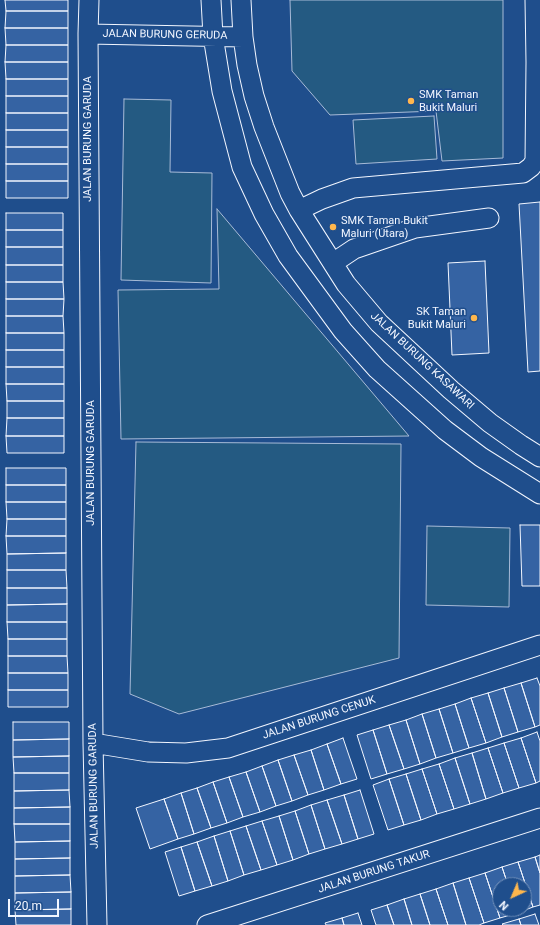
<!DOCTYPE html>
<style>
body{margin:0}
#map{position:relative;width:540px;height:925px;overflow:hidden;background:#1f4e8c;font-family:Roboto,sans-serif}
canvas{display:block}
.north{position:absolute;left:492px;top:877px;width:40px;height:40px;box-sizing:border-box;background:#1f4e8c;border:1px solid #7391ba;border-radius:50%;rotate:224deg;font-size:11px;font-weight:700;line-height:16px;text-align:center;color:#f2f6ff}
.north::after{content:'';display:block;margin:auto;width:14px;height:18px;background:#ffb74d;clip-path:polygon(50% 0,100% 100%,50% 72%,0 100%)}
.scale{position:absolute;left:8px;top:899px;width:51px;height:18px;box-sizing:border-box;border:2px solid #f2f6ff;border-top:0;padding-left:5px;font-size:12px;line-height:14px;white-space:nowrap;color:#f2f6ff;-webkit-text-stroke:3px #1f4e8c;paint-order:stroke}
</style>
<div id="map">
<canvas width="540" height="925"></canvas>
<div class="north">N</div>
<div class="scale">20 m</div>
</div>
<script>
const context = document.querySelector('canvas').getContext('2d');
context.lineJoin = 'round';
function fill(path, color) { context.fillStyle = color; context.fill(path, 'evenodd'); }
const toPath = rows => new Path2D(rows.map(r => 'M' + r).join(''));
function stroke(path, color, width, dash) { context.strokeStyle = color; context.lineWidth = width; context.lineCap = dash ? 'butt' : 'round'; context.setLineDash(dash || []); context.stroke(path); }
function label(font, color, halo, rows, align = 'center') {
  context.font = font + ' Roboto,sans-serif'; context.lineWidth = 3; context.setLineDash([]); context.textBaseline = 'middle'; context.strokeStyle = halo; context.fillStyle = color; for (const [text, x, y, turn = 0] of rows) {
    context.save(); context.translate(x, y); context.rotate((+turn || 0) * Math.PI / 180); context.textAlign = isNaN(turn) ? turn : align; if (halo) context.strokeText(text, 0, 0); context.fillText(text, 0, 0); context.restore();
  }
}
const green = toPath([
 [290,0,503,0,503,158,442,161,436,111,330,115,292,71,290,0],
 [124,99,171,100,170,172,212,173,211,283,121,280,124,99],
 [434,116,437,159,356,164,353,120,434,116],
 [217,209,409,436,121,439,118,290,219,289,217,209],
 [136,442,401,444,399,658,179,714,130,694,136,442],
 [427,526,510,528,509,607,426,605,427,526]
]);
fill(green, '#245a82');
stroke(green, '#a8bbd7', 1);
const building = toPath([
 [5,0,68,0,68,11,6,11,5,0],
 [6,11,68,11,68,28,5,28,6,11],
 [5,28,68,28,68,45,6,45,5,28],
 [6,45,68,45,68,62,5,62,6,45],
 [5,62,68,62,68,79,6,79,5,62],
 [6,79,68,79,68,96,6,96,6,79],
 [6,96,68,96,68,113,6,113,6,96],
 [6,113,68,113,68,130,6,130,6,113],
 [6,130,68,130,68,147,6,147,6,130],
 [6,147,68,147,68,164,6,164,6,147],
 [6,164,68,164,68,181,6,181,6,164],
 [6,181,68,181,68,198,6,198,6,181],
 [540,202,540,371,528,372,519,204,540,202],
 [6,213,63,213,63,230,6,230,6,213],
 [6,230,63,230,63,247,6,247,6,230],
 [6,247,63,247,63,265,6,265,6,247],
 [485,261,489,353,452,355,448,263,485,261],
 [6,265,63,265,63,282,6,282,6,265],
 [6,282,63,282,64,299,6,299,6,282],
 [6,299,64,299,63,316,6,316,6,299],
 [6,316,63,316,64,333,6,333,6,316],
 [6,333,64,333,64,350,6,350,6,333],
 [6,350,64,350,64,367,6,367,6,350],
 [6,367,64,367,64,384,6,384,6,367],
 [6,384,64,384,64,401,7,401,6,384],
 [7,401,64,401,64,418,7,418,7,401],
 [7,418,64,418,64,436,6,436,7,418],
 [6,436,64,436,64,453,7,453,6,436],
 [6,468,66,468,66,485,6,485,6,468],
 [6,485,66,485,66,502,6,502,6,485],
 [6,502,66,502,66,519,7,519,6,502],
 [7,519,66,519,66,536,6,536,7,519],
 [520,525,540,525,540,586,522,586,520,525],
 [6,536,66,536,66,553,7,554,6,536],
 [66,553,66,570,7,570,7,554,66,553],
 [7,570,66,570,67,588,7,588,7,570],
 [7,588,67,588,67,604,7,605,7,588],
 [67,604,67,622,7,622,7,605,67,604],
 [7,622,67,622,67,639,8,639,7,622],
 [8,639,67,639,67,656,8,656,8,639],
 [8,656,67,656,68,673,8,673,8,656],
 [8,673,68,673,68,690,8,690,8,673],
 [537,678,540,686,540,725,535,727,521,683,537,678],
 [521,683,535,727,518,732,504,688,521,683],
 [504,688,518,732,502,737,488,693,504,688],
 [8,690,68,690,68,707,8,707,8,690],
 [488,693,502,737,486,743,471,698,488,693],
 [471,698,486,743,469,748,455,704,471,698],
 [455,704,469,748,453,753,439,709,455,704],
 [439,709,453,753,436,758,422,714,439,709],
 [422,714,436,758,420,764,406,720,422,714],
 [406,720,420,764,404,769,389,725,406,720],
 [13,722,69,722,69,739,13,740,13,722],
 [389,725,404,769,387,774,373,730,389,725],
 [373,730,387,774,371,779,357,735,373,730],
 [537,732,540,741,540,781,536,783,521,738,537,732],
 [343,738,357,779,341,784,327,744,343,738],
 [521,738,536,783,519,788,504,743,521,738],
 [69,739,69,756,13,757,13,740,69,739],
 [504,743,519,788,503,793,488,748,504,743],
 [327,744,341,784,324,790,311,750,327,744],
 [488,748,503,793,486,799,472,753,488,748],
 [311,750,324,790,308,795,294,755,311,750],
 [472,753,486,799,470,804,455,758,472,753],
 [294,755,308,795,292,801,278,760,294,755],
 [69,756,69,773,14,773,13,757,69,756],
 [455,758,470,804,454,809,439,764,455,758],
 [278,760,292,801,276,806,262,766,278,760],
 [439,764,454,809,437,814,422,769,439,764],
 [262,766,276,806,260,812,246,772,262,766],
 [422,769,437,814,421,820,406,774,422,769],
 [246,772,260,812,243,817,229,777,246,772],
 [14,773,69,773,69,790,14,791,14,773],
 [406,774,421,820,404,825,389,779,406,774],
 [229,777,243,817,227,823,213,782,229,777],
 [389,779,404,825,388,830,373,785,389,779],
 [213,782,227,823,211,828,197,788,213,782],
 [197,788,211,828,194,834,181,793,197,788],
 [69,790,70,807,14,808,14,791,69,790],
 [360,790,374,834,358,839,344,795,360,790],
 [181,793,194,834,178,839,164,799,181,793],
 [344,795,358,839,342,844,327,800,344,795],
 [164,799,178,839,150,849,136,808,164,799],
 [327,800,342,844,325,849,311,805,327,800],
 [311,805,325,849,309,854,295,811,311,805],
 [70,807,70,824,14,824,14,808,70,807],
 [295,811,309,854,293,860,279,816,295,811],
 [279,816,293,860,277,865,262,821,279,816],
 [262,821,277,865,261,870,246,826,262,821],
 [14,824,70,824,70,841,15,842,14,824],
 [246,826,261,870,244,875,230,831,246,826],
 [230,831,244,875,228,881,214,836,230,831],
 [214,836,228,881,212,886,197,842,214,836],
 [70,841,70,858,15,859,15,842,70,841],
 [197,842,212,886,195,891,181,847,197,842],
 [181,847,195,891,179,896,165,852,181,847],
 [540,855,540,873,535,857,540,855],
 [535,857,540,873,540,905,533,907,518,862,535,857],
 [70,858,70,875,15,876,15,859,70,858],
 [518,862,533,907,517,913,516,909,524,909,524,885,508,885,502,867,518,862],
 [502,867,508,885,500,885,500,909,516,909,517,913,500,918,485,873,502,867],
 [485,873,500,918,484,923,469,878,485,873],
 [70,875,71,892,15,893,15,876,70,875],
 [469,878,484,923,479,925,466,925,453,883,469,878],
 [453,883,466,925,448,925,436,889,453,883],
 [436,889,448,925,430,925,420,894,436,889],
 [71,892,71,909,15,910,15,893,71,892],
 [420,894,430,925,412,925,404,899,420,894],
 [404,899,412,925,394,925,387,905,404,899],
 [387,905,394,925,376,925,371,910,387,905],
 [71,909,71,925,16,925,15,910,71,909],
 [358,913,362,925,344,925,342,918,358,913],
 [535,914,539,925,521,925,519,919,535,914],
 [342,918,344,925,326,925,325,923,342,918],
 [519,919,521,925,503,925,502,924,519,919]
]);
fill(building, '#3563a3');
stroke(building, '#f2f6ff', 1);
const minor = toPath([
 [89,0,88,34,93,743,97,925],
 [211,0,213,36,222,91,242,167,264,214,288,256,343,331,377,369,445,430,481,457,540,494],
 [241,0,243,37,247,65,254,96,264,127,290,193,299,210,346,284,379,323,451,390,490,423,521,445,540,457],
 [535,0,536,62],
 [88,34,243,37],
 [299,210,322,199,353,188,523,173,531,167,535,161,536,62,540,56],
 [333,263,354,249,415,228,489,218],
 [93,743,148,752,186,753,228,748,540,645],
 [207,925,540,818]
]);
stroke(minor, '#f2f6ff', 21);
stroke(minor, '#1f4e8c', 19);
for (const [x, y, r, color] of [
 [411,101,4,"#ffb74d"],
 [333,227,4,"#ffb74d"],
 [474,318,4,"#ffb74d"]
]) { const dot = new Path2D(); dot.arc(x, y, r, 0, 2 * Math.PI); context.fillStyle = color; context.fill(dot); stroke(dot, '#1f4e8c', 1.5); }
label('11px', '#f2f6ff', '#1f4e8c', [
 ["JALAN BURUNG GERUDA",165,35,1],
 ["JALAN BURUNG GARUDA",88,139,-90],
 ["JALAN BURUNG KASAWARI",422,361,43],
 ["JALAN BURUNG GARUDA",91,463,-90],
 ["JALAN BURUNG CENUK",319,718,-18],
 ["JALAN BURUNG GARUDA",94,786,-91],
 ["JALAN BURUNG TAKUR",374,872,-18]
]);
label('11px', '#f2f6ff', '#1f4e8c', [
 ["SMK Taman",419,95],
 ["Bukit Maluri",419,108],
 ["SMK Taman Bukit",341,221],
 ["Maluri (Utara)",341,234],
 ["SK Taman",466,312,"right"],
 ["Bukit Maluri",466,325,"right"]
], 'left');
</script>
